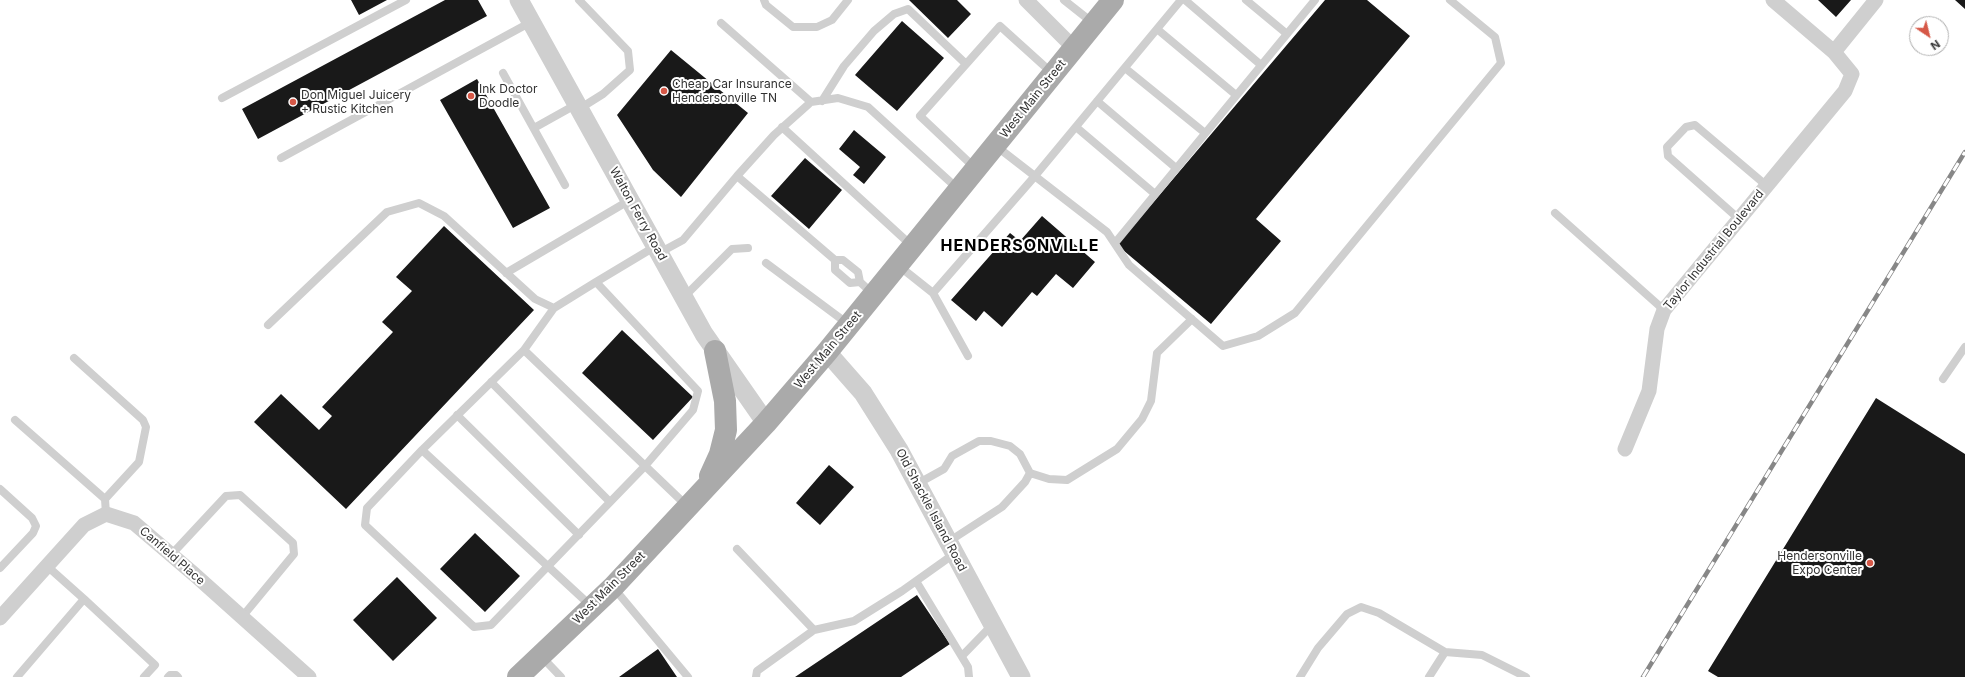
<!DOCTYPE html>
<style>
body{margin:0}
#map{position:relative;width:1965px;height:677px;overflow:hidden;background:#fff;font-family:Inter,sans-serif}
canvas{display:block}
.north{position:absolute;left:1909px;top:16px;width:40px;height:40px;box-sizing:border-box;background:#fff;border:1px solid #adadad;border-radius:50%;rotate:145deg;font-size:11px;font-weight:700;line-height:16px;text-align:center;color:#323232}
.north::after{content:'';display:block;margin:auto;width:14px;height:18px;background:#d65847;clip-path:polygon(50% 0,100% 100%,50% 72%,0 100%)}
</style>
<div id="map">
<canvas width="1965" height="677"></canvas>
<div class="north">N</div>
</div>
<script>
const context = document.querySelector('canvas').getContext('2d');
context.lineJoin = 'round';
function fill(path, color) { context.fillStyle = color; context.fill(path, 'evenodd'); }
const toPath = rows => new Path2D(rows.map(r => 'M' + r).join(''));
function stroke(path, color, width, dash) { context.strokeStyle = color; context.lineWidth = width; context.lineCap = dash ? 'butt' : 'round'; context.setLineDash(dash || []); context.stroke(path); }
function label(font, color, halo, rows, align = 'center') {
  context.font = font + ' Inter,sans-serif'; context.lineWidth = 4; context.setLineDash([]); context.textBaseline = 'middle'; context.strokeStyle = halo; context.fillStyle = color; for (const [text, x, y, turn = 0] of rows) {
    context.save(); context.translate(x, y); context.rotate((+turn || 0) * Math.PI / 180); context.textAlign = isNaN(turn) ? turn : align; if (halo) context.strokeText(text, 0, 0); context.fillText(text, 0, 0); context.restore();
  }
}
fill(toPath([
 [351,0,387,0,359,15],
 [445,0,478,0,487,16,258,139,242,109],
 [909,0,957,0,971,14,948,38],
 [1325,0,1367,0,1410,36,1256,219,1281,241,1211,324,1117,245],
 [1818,0,1851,0,1836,17],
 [1955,0,1965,0,1965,9],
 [902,21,944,58,897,111,855,75],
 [671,50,748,113,681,197,653,170,617,115],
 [477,79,550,208,513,228,440,100],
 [854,130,886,157,864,184,853,175,860,167,839,149],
 [805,158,842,190,809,229,771,196],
 [1042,216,1095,262,1073,288,1056,274,1037,296,1032,292,1002,327,984,311,976,321,951,300,1010,233,1020,241],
 [444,226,534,310,346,509,254,422,281,394,319,430,332,416,322,407,393,332,382,322,412,291,396,277],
 [622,330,693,397,653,440,582,373],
 [1876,398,1965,454,1965,677,1718,677,1708,671],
 [829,465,854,487,820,525,796,503],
 [475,533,520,576,485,612,440,569],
 [397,577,437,618,393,661,353,620],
 [917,595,950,644,901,677,795,677],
 [658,649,677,677,619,677]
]), '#191919');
stroke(toPath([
 [579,0,628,51,630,70,603,94,579,109],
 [764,0,766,5,793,27,817,27,832,20,848,0],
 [1064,0,1093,23],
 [1185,0,1261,65],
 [1246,0,1287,34],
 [721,23,811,102],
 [1157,29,1236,95],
 [1125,68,1205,133],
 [503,73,565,185],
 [222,98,406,0],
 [822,101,844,66,874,31,894,14,908,9,966,64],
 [1097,101,1176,168],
 [782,127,912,246],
 [1076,127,1155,194],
 [534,128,577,104],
 [996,146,1107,232,1129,265,1223,346,1258,336,1295,313,1501,63,1495,37,1450,0],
 [281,158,531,22],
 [975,168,920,116,1000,26,1052,73],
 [737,176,774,135,811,102,838,98,868,107,958,189],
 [1555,213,1664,310],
 [1739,219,1668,156,1667,147,1686,127,1695,125,1767,186],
 [1115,243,1315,0],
 [659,253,683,240,737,176,835,260,843,260,858,272,860,282,873,294],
 [835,260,835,270,850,283,860,282],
 [766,263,848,324],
 [899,266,933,293,1035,176,1181,0],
 [506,273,630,200],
 [596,282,656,246],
 [933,293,968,356],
 [684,297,732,249,748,248],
 [268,325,387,212,419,203,444,216,535,299,554,308],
 [74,358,143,420,146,427,139,462,105,499,106,514],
 [1943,379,1965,347],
 [491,382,610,502],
 [457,415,579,535],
 [15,420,105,499],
 [422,450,367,508,365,525,474,627,491,625,645,466,693,410,698,391,596,282,554,308,524,350],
 [917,484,944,469,952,456,979,441,991,441,1010,446,1020,454,1030,473,1049,479,1067,480,1117,449,1142,419,1151,401,1157,353,1192,319],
 [0,489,32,518,36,526,33,533,0,568],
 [948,542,1002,507,1025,482,1030,473],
 [737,549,814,630],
 [171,555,226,496,240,495,293,543,294,554,242,617],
 [916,581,968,667,969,677],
 [613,587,688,677],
 [84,599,155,665,144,677],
 [592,607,422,450,524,350,687,506],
 [541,656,561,677],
 [962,656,993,624],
 [17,677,84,599,47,566],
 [168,677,170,675,176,675,178,677],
 [756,677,757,671,814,630,854,621,902,591,954,554],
 [1300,677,1318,648,1347,614,1361,607,1379,613,1445,652],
 [1429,677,1445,652,1482,655,1526,677]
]), '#cfcfcf', 8);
stroke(toPath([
 [1026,0,1074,48],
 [1834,52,1876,0],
 [1625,449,1649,391,1657,329,1664,310,1845,91,1852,74,1834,52,1773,0],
 [0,618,84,525,106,514,134,523,195,575,309,677]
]), '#cfcfcf', 15);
stroke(toPath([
 [519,0,704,334,766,423],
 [827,352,863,393,899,450,1021,677]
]), '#cfcfcf', 19);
stroke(toPath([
 [710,476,720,454,726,430,725,401,715,351],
 [518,677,613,587,766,423,827,352,1113,0]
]), '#aaa', 22);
const rail = toPath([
 [1643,677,1965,152]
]);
stroke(rail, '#878787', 4.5);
stroke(rail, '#fff', 3, [9]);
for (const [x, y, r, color] of [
 [664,91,4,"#d65847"],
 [471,96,4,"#d65847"],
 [293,102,4,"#d65847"],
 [1870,563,4,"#d65847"]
]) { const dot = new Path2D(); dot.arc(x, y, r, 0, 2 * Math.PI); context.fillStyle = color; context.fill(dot); stroke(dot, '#fff', 1.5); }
label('12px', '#323232', '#fff', [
 ["Cheap Car Insurance",672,84],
 ["Hendersonville TN",672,98],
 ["Ink Doctor",479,89],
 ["Doodle",479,103],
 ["Don Miguel Juicery",301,95],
 ["+ Rustic Kitchen",301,109],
 ["Hendersonville",1862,556,"right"],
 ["Expo Center",1862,570,"right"]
], 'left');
label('12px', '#323232', '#fff', [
 ["West Main Street",1033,99,-51],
 ["Walton Ferry Road",638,214,61],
 ["Taylor Industrial Boulevard",1714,250,-51],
 ["West Main Street",828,350,-50],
 ["Old Shackle Island Road",931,510,62],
 ["Canfield Place",172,556,41],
 ["West Main Street",609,588,-45]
]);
context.letterSpacing = '1px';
label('bold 16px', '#000', '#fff', [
 ["HENDERSONVILLE",1020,246]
]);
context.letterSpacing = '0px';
</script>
